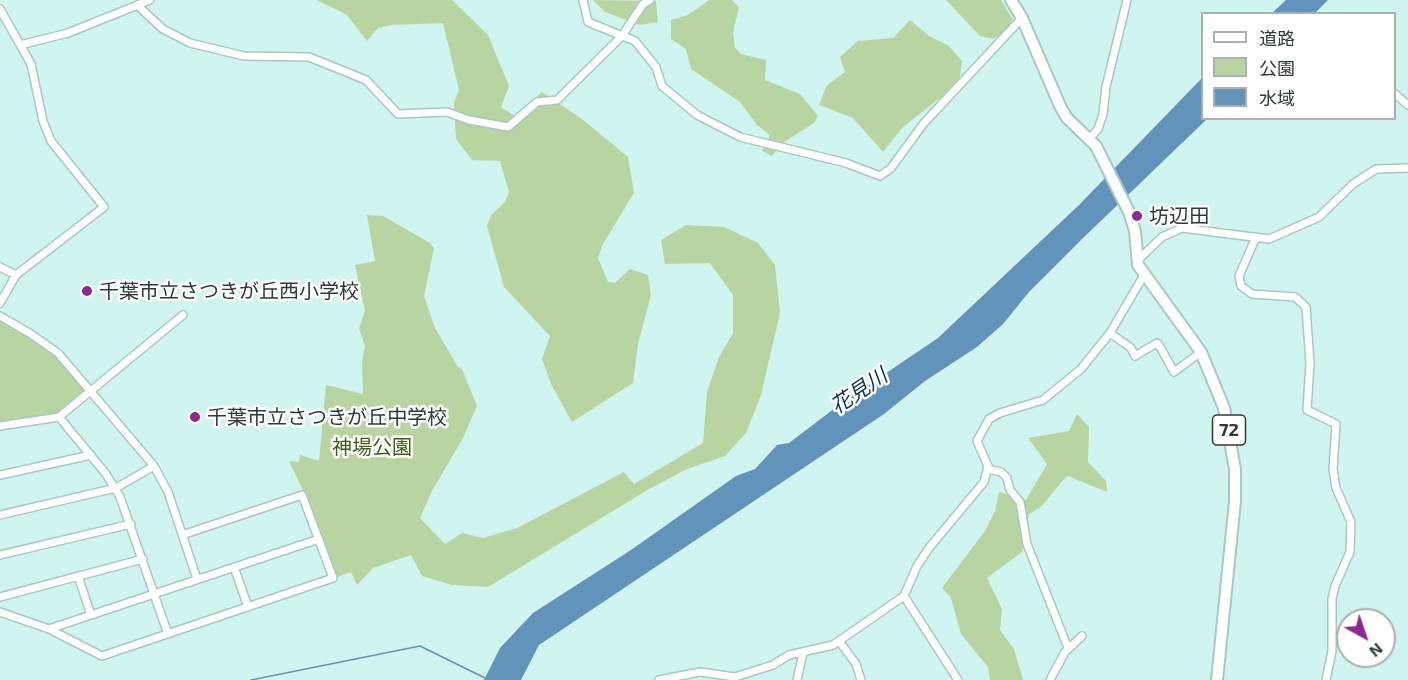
<!DOCTYPE html>
<meta charset="utf-8">
<style>
body{margin:0}
#map{position:relative;width:1408px;height:680px;overflow:hidden;background:#d0f4ef;font-family:"Exo 2","Noto Sans JP",sans-serif}
canvas{display:block}
.legend{position:absolute;left:1201px;top:12px;width:195px;height:108px;box-sizing:border-box;background:#fff;border:2px solid #abb0b0;margin:0;padding:8px 10px;list-style:none;font-size:18px;color:#2c3a39}
.legend li{display:flex;align-items:center;gap:12px;height:30px}
.legend b{width:30px;border:2px solid #abb0b0}
.north{position:absolute;left:1336px;top:608px;width:60px;height:60px;box-sizing:border-box;background:#fff;border:2px solid #abb0b0;border-radius:50%;rotate:140deg;font-size:16px;font-weight:700;line-height:24px;text-align:center;color:#2c3a39}
.north::after{content:'';display:block;margin:auto;width:21px;height:27px;background:#8d298f;clip-path:polygon(50% 0,100% 100%,50% 72%,0 100%)}
</style>
<div id="map">
<canvas width="1408" height="680"></canvas>
<ul class="legend">
<li><b style="height:8px;background:#fff"></b>道路</li>
<li><b style="height:16px;background:#b8d5a1"></b>公園</li>
<li><b style="height:16px;background:#6293ba"></b>水域</li>
</ul>
<div class="north">N</div>
</div>
<script>
const context = document.querySelector('canvas').getContext('2d');
context.lineJoin = 'round';
function fill(path, color) { context.fillStyle = color; context.fill(path, 'evenodd'); }
const toPath = rows => new Path2D(rows.map(r => 'M' + r).join(''));
function stroke(path, color, width, dash) { context.strokeStyle = color; context.lineWidth = width; context.lineCap = dash ? 'butt' : 'round'; context.setLineDash(dash || []); context.stroke(path); }
function label(font, color, halo, rows, align = 'center') {
  context.font = font + ' "Exo 2","Noto Sans JP",sans-serif'; context.lineWidth = 5; context.setLineDash([]); context.textBaseline = 'middle'; context.strokeStyle = halo; context.fillStyle = color; for (const [text, x, y, turn = 0] of rows) {
    context.save(); context.translate(x, y); context.rotate((+turn || 0) * Math.PI / 180); context.textAlign = isNaN(turn) ? turn : align; if (halo) context.strokeText(text, 0, 0); context.fillText(text, 0, 0); context.restore();
  }
}
fill(toPath([
 [316,0,452,0,488,35,509,86,501,107,515,116,542,92,582,119,628,157,634,193,603,244,598,258,608,282,615,283,630,269,648,275,651,295,638,344,633,383,572,422,552,386,542,359,550,336,504,287,487,226,491,215,505,202,509,192,500,161,472,160,456,139,454,103,459,90,443,23,392,25,378,28,367,41,346,14],
 [593,0,656,1,658,22,640,25,605,12],
 [709,0,732,0,739,7,733,32,735,48,741,54,766,60,765,80,800,94,818,116,814,123,781,144,772,156,762,151,770,135,757,125,740,102,691,69,686,49,671,39,671,20,688,15],
 [946,0,1001,0,1013,20,1010,30,993,39,980,36],
 [910,20,929,36,949,46,962,61,960,77,941,97,903,127,883,152,853,118,819,105,827,85,845,72,840,57,858,41,893,38],
 [367,215,383,216,430,243,434,248,424,296,435,328,458,367,462,369,477,406,463,438,432,491,420,518,445,544,462,533,483,538,517,528,624,472,634,484,703,443,707,392,719,357,733,333,733,295,710,263,665,264,661,240,686,225,724,227,758,243,775,265,780,313,761,395,746,433,725,456,687,469,649,489,488,587,452,585,422,576,411,555,373,568,357,585,351,572,335,578,309,503,289,461,299,462,300,455,319,461,326,385,363,394,362,362,365,346,359,329,365,311,355,265,375,261],
 [0,319,53,354,86,390,86,393,59,415,0,423],
 [1077,414,1089,427,1088,462,1106,481,1107,492,1068,476,1063,480,1042,506,1029,514,1022,552,987,578,1002,609,1000,630,1014,649,1023,680,990,680,988,667,961,634,951,598,942,588,985,531,995,511,999,492,1026,500,1047,464,1028,438,1069,431]
]), '#b8d5a1');
fill(toPath([
 [1286,0,1328,0,1315,13,1272,13],
 [1202,78,1202,118,1207,119,1081,240,1029,292,1003,324,977,347,925,381,884,414,539,645,521,680,484,680,500,648,533,613,631,550,736,476,755,469,777,445,789,443,839,405,938,338,1079,205]
]), '#6293ba');
stroke(toPath([
 [251,680,420,646,485,678]
]), '#6293ba', 1.5);
const minor = toPath([
 [583,0,588,22,635,41,656,67,662,86,697,115,740,137,846,163,880,176,891,168,924,123,1022,18],
 [137,5,163,29,190,43,244,56,309,57,366,80,398,114,447,112,469,120,508,127,537,102,557,100,622,36,643,4,650,0],
 [0,9,31,64,43,121,51,141,104,207,16,275,0,303],
 [20,45,68,33,150,0],
 [1394,93,1408,105],
 [1090,138,1098,129,1103,114,1106,87,1127,0],
 [1256,237,1239,276,1241,286,1252,294,1295,297,1306,307,1310,363,1307,410,1336,424,1333,469,1336,488,1351,522,1350,552,1335,586,1332,599,1332,651,1326,680],
 [1138,260,1162,237,1182,228,1269,239,1319,217,1353,184,1376,169,1408,168],
 [0,267,16,275],
 [0,316,31,334,58,353,154,466,168,492,197,579],
 [1110,333,1131,348,1135,356,1157,343,1159,345,1174,372,1201,352],
 [59,417,106,474,120,497,168,634],
 [0,426,59,417,183,315],
 [988,469,1001,472,1007,478,1010,490,1020,502,1027,544,1068,648],
 [0,475,91,455],
 [0,515,116,488,154,466],
 [0,555,131,524],
 [234,567,248,607],
 [78,576,91,615],
 [904,596,958,680],
 [0,597,143,559],
 [0,612,49,629,102,656,333,578,302,495,182,535],
 [49,629,319,539],
 [839,641,856,664,861,680],
 [659,680,700,672,735,677,773,665,789,655,833,645,904,596,917,566,929,548,984,482,988,466,977,441,989,419,1000,413,1043,400,1081,369,1110,333,1144,275],
 [797,680,803,653],
 [1050,680,1065,652,1082,636]
]);
const primary = toPath([
 [1011,0,1022,18,1061,108,1067,118,1096,146,1129,212,1135,231,1138,265,1201,352,1224,408,1235,469,1235,501,1217,680]
]);
stroke(minor, '#a6c9c5', 10);
stroke(primary, '#a6c9c5', 14);
stroke(minor, '#fff', 7);
stroke(primary, '#fff', 10);
for (const [x, y, r, color] of [
 [1137,216,6,"#8d298f"],
 [87,291,6,"#8d298f"],
 [195,417,6,"#8d298f"]
]) { const dot = new Path2D(); dot.arc(x, y, r, 0, 2 * Math.PI); context.fillStyle = color; context.fill(dot); stroke(dot, '#fff', 2); }
for (const [x, y, w] of [
 [1229,430,33]
]) { const box = new Path2D(); box.roundRect(x - w / 2, y - 15, w, 30, 4.5); context.fillStyle = '#fff'; context.fill(box); stroke(box, '#2c3a39', 1.5); }
label('bold 18px', '#2c3a39', null, [
 ["72",1229,430]
]);
label('20px', '#2c3a39', '#fff', [
 ["坊辺田",1149,216],
 ["千葉市立さつきが丘西小学校",99,291],
 ["千葉市立さつきが丘中学校",207,417]
], 'left');
label('20px', '#3c5f14', '#fff', [
 ["神場公園",372,447]
]);
label('italic 21px', '#0a324e', '#fff', [
 ["花見川",859,391,-34]
]);
</script>
